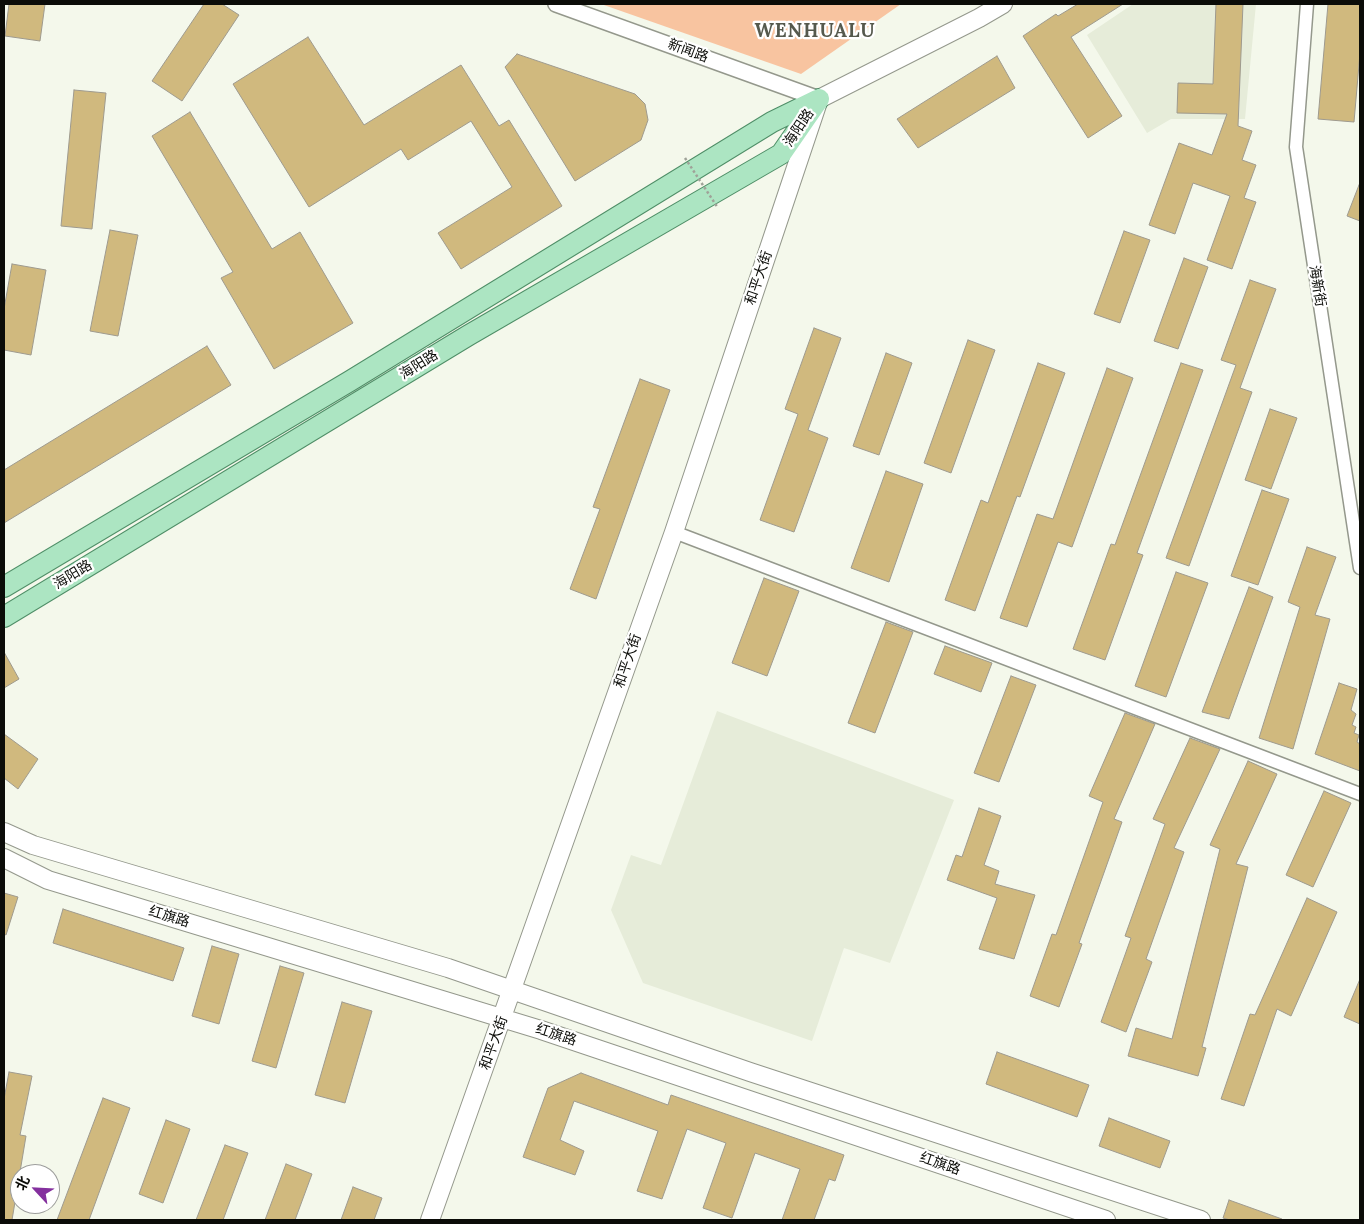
<!DOCTYPE html>
<meta charset="utf-8">
<style>
body{margin:0}
#map{position:relative;width:1364px;height:1224px;overflow:hidden;background:#f4f8eb;font-family:Lora,"Noto Sans SC",serif}
canvas{display:block}
.frame{position:absolute;inset:0;border:5px solid #0b0c08;pointer-events:none}
.north{position:absolute;left:10px;top:1164px;width:50px;height:50px;box-sizing:border-box;background:#fff;border:1px solid #9d9e9c;border-radius:50%;rotate:295deg;font-size:14px;font-weight:700;line-height:20px;text-align:center;color:#0b0c08}
.north::after{content:'';display:block;margin:auto;width:18px;height:22px;background:#84309e;clip-path:polygon(50% 0,100% 100%,50% 72%,0 100%)}
</style>
<div id="map">
<canvas width="1364" height="1224"></canvas>
<div class="frame"></div>
<div class="north">北</div>
</div>
<script>
const context = document.querySelector('canvas').getContext('2d');
context.lineJoin = 'round';
function fill(path, color) { context.fillStyle = color; context.fill(path, 'evenodd'); }
const toPath = rows => new Path2D(rows.map(r => 'M' + r).join(''));
function stroke(path, color, width, dash) { context.strokeStyle = color; context.lineWidth = width; context.lineCap = dash ? 'butt' : 'round'; context.setLineDash(dash || []); context.stroke(path); }
function label(font, color, halo, rows, align = 'center') {
  context.font = font + ' Lora,"Noto Sans SC",serif'; context.lineWidth = 4.5; context.setLineDash([]); context.textBaseline = 'middle'; context.strokeStyle = halo; context.fillStyle = color; for (const [text, x, y, turn = 0] of rows) {
    context.save(); context.translate(x, y); context.rotate((+turn || 0) * Math.PI / 180); context.textAlign = isNaN(turn) ? turn : align; if (halo) context.strokeText(text, 0, 0); context.fillText(text, 0, 0); context.restore();
  }
}
fill(toPath([
 [1133,4,1256,4,1245,119,1171,119,1147,133,1087,35],
 [717,711,954,800,890,963,844,948,812,1041,643,983,611,910,631,855,661,865]
]), '#e6ecd9');
fill(toPath([
 [601,4,901,4,801,74]
]), '#f8c4a0');
const building = toPath([
 [9,4,45,4,40,41,5,36,9,4],
 [204,4,222,4,239,15,182,101,152,81,204,4],
 [1078,4,1123,4,1071,37,1122,116,1088,138,1023,36,1056,14,1058,16,1078,4],
 [1216,4,1243,4,1238,126,1252,131,1242,160,1256,165,1244,198,1256,202,1232,269,1207,260,1230,196,1193,183,1175,234,1149,225,1179,143,1212,155,1227,114,1177,113,1178,83,1213,84,1216,4],
 [1328,4,1360,4,1360,53,1354,122,1318,119,1328,4],
 [308,37,364,125,461,65,499,126,509,120,562,206,461,269,438,233,512,187,471,121,408,160,401,149,309,207,233,84,308,37],
 [517,54,635,94,645,104,648,120,641,140,575,181,505,67,517,54],
 [997,56,1015,88,918,148,897,119,997,56],
 [74,90,106,93,92,229,61,226,74,90],
 [190,112,272,249,300,232,353,323,274,369,221,278,233,272,152,136,190,112],
 [1359,185,1360,185,1360,221,1347,216,1359,185],
 [110,230,138,235,118,336,90,331,110,230],
 [1124,231,1150,240,1120,323,1094,314,1124,231],
 [1184,258,1208,267,1178,349,1154,341,1184,258],
 [12,264,46,270,31,355,4,350,4,309,12,264],
 [1250,280,1276,289,1240,388,1252,392,1189,566,1166,558,1236,365,1221,360,1250,280],
 [814,328,841,338,808,430,828,438,794,532,760,520,798,414,785,409,814,328],
 [968,340,995,350,951,473,924,463,968,340],
 [207,346,231,385,4,523,4,470,207,346],
 [886,353,912,363,879,455,853,446,886,353],
 [1038,363,1065,373,1020,497,1017,496,975,611,945,600,981,500,988,503,1038,363],
 [1181,363,1203,370,1137,553,1143,555,1105,660,1073,649,1111,544,1115,545,1181,363],
 [1107,368,1133,378,1072,547,1058,542,1027,627,1000,618,1037,514,1053,519,1107,368],
 [640,379,670,390,596,599,570,589,600,509,593,507,640,379],
 [1270,409,1297,418,1271,489,1245,480,1270,409],
 [886,471,923,484,889,582,851,568,886,471],
 [1262,490,1289,499,1258,585,1231,576,1262,490],
 [1307,547,1336,557,1315,615,1330,619,1293,749,1259,738,1300,607,1288,602,1307,547],
 [1176,572,1208,583,1166,697,1135,686,1176,572],
 [764,578,799,591,767,676,732,663,764,578],
 [1249,587,1273,597,1229,719,1202,712,1249,587],
 [886,622,913,632,875,733,848,723,886,622],
 [945,646,992,663,981,692,934,674,945,646],
 [4,652,19,679,4,688,4,652],
 [1011,676,1036,685,999,782,974,773,1011,676],
 [1339,683,1357,689,1351,710,1356,714,1352,725,1356,727,1354,733,1359,735,1357,742,1360,744,1360,771,1315,754,1339,683],
 [1125,713,1155,724,1114,819,1122,822,1079,943,1082,944,1059,1007,1030,996,1052,934,1056,935,1103,802,1089,796,1125,713],
 [4,734,38,759,18,789,4,778,4,734],
 [1190,738,1220,749,1174,848,1184,852,1146,959,1152,962,1126,1032,1101,1022,1131,938,1125,936,1165,824,1153,819,1190,738],
 [1248,761,1277,774,1236,864,1248,867,1202,1047,1206,1048,1198,1076,1128,1056,1136,1028,1172,1039,1220,849,1210,845,1248,761],
 [1324,791,1351,803,1313,887,1286,875,1324,791],
 [979,808,1001,816,984,865,999,871,995,884,1035,895,1014,959,979,949,997,898,947,880,956,855,962,857,979,808],
 [4,893,18,897,6,935,4,934,4,893],
 [1307,898,1337,912,1291,1016,1277,1009,1244,1106,1221,1099,1250,1014,1255,1015,1307,898],
 [63,909,184,948,173,981,53,943,63,909],
 [212,946,239,954,219,1024,192,1016,212,946],
 [280,966,304,973,276,1068,252,1061,280,966],
 [1360,979,1360,1024,1344,1017,1360,979],
 [342,1002,372,1011,345,1103,315,1095,342,1002],
 [997,1052,1089,1085,1077,1117,986,1084,997,1052],
 [9,1072,32,1076,20,1135,26,1136,12,1220,4,1220,4,1099,9,1072],
 [581,1073,668,1105,671,1095,844,1155,835,1181,829,1179,814,1220,782,1220,800,1169,755,1153,732,1218,703,1208,726,1143,687,1129,662,1199,637,1191,658,1131,574,1101,560,1140,584,1151,575,1175,523,1157,548,1088,581,1073],
 [103,1098,130,1108,89,1220,57,1220,103,1098],
 [1109,1118,1170,1141,1160,1168,1099,1146,1109,1118],
 [166,1120,190,1129,163,1203,139,1194,166,1120],
 [225,1145,248,1153,223,1220,196,1220,225,1145],
 [286,1164,312,1174,295,1220,265,1220,286,1164],
 [353,1187,382,1198,374,1220,341,1220,353,1187],
 [1229,1200,1282,1219,1282,1220,1230,1220,1223,1218,1229,1200]
]);
fill(building, '#d0b97e');
stroke(building, '#9e9a8e', 1);
const minor = toPath([
 [1307,4,1296,147,1360,568],
 [674,532,1360,794]
]);
const tertiary = toPath([
 [556,4,819,99]
]);
const secondary = toPath([
 [4,832,33,845,448,968,750,1072,1201,1220],
 [4,858,48,880,541,1030,1106,1220],
 [430,1220,674,532,819,99,979,18,1003,4]
]);
const primary = toPath([
 [4,587,350,381,772,122,817,100],
 [4,617,469,335,781,154,819,99]
]);
stroke(minor, '#94988c', 15);
stroke(tertiary, '#94988c', 18);
stroke(secondary, '#94988c', 20);
stroke(primary, '#4f8e67', 22);
stroke(minor, '#fff', 12);
stroke(tertiary, '#fff', 15);
stroke(secondary, '#fff', 18);
stroke(primary, '#ace5c2', 20);
stroke(toPath([
 [685,158,718,208]
]), '#9fa298', 2.5, [2.5, 2.5]);
label('14px', '#0b0c08', '#fff', [
 ["新闻路",688,51,20],
 ["海阳路",799,128,-56],
 ["和平大街",759,278,-71],
 ["海新街",1317,286,81],
 ["海阳路",419,365,-32],
 ["海阳路",73,575,-31],
 ["和平大街",628,661,-71],
 ["红旗路",169,917,17],
 ["红旗路",556,1035,18],
 ["和平大街",494,1043,-70],
 ["红旗路",940,1164,19]
]);
context.letterSpacing = '1px';
label('bold 19px', '#55594d', '#fff', [
 ["WENHUALU",815,32]
]);
context.letterSpacing = '0px';
</script>
